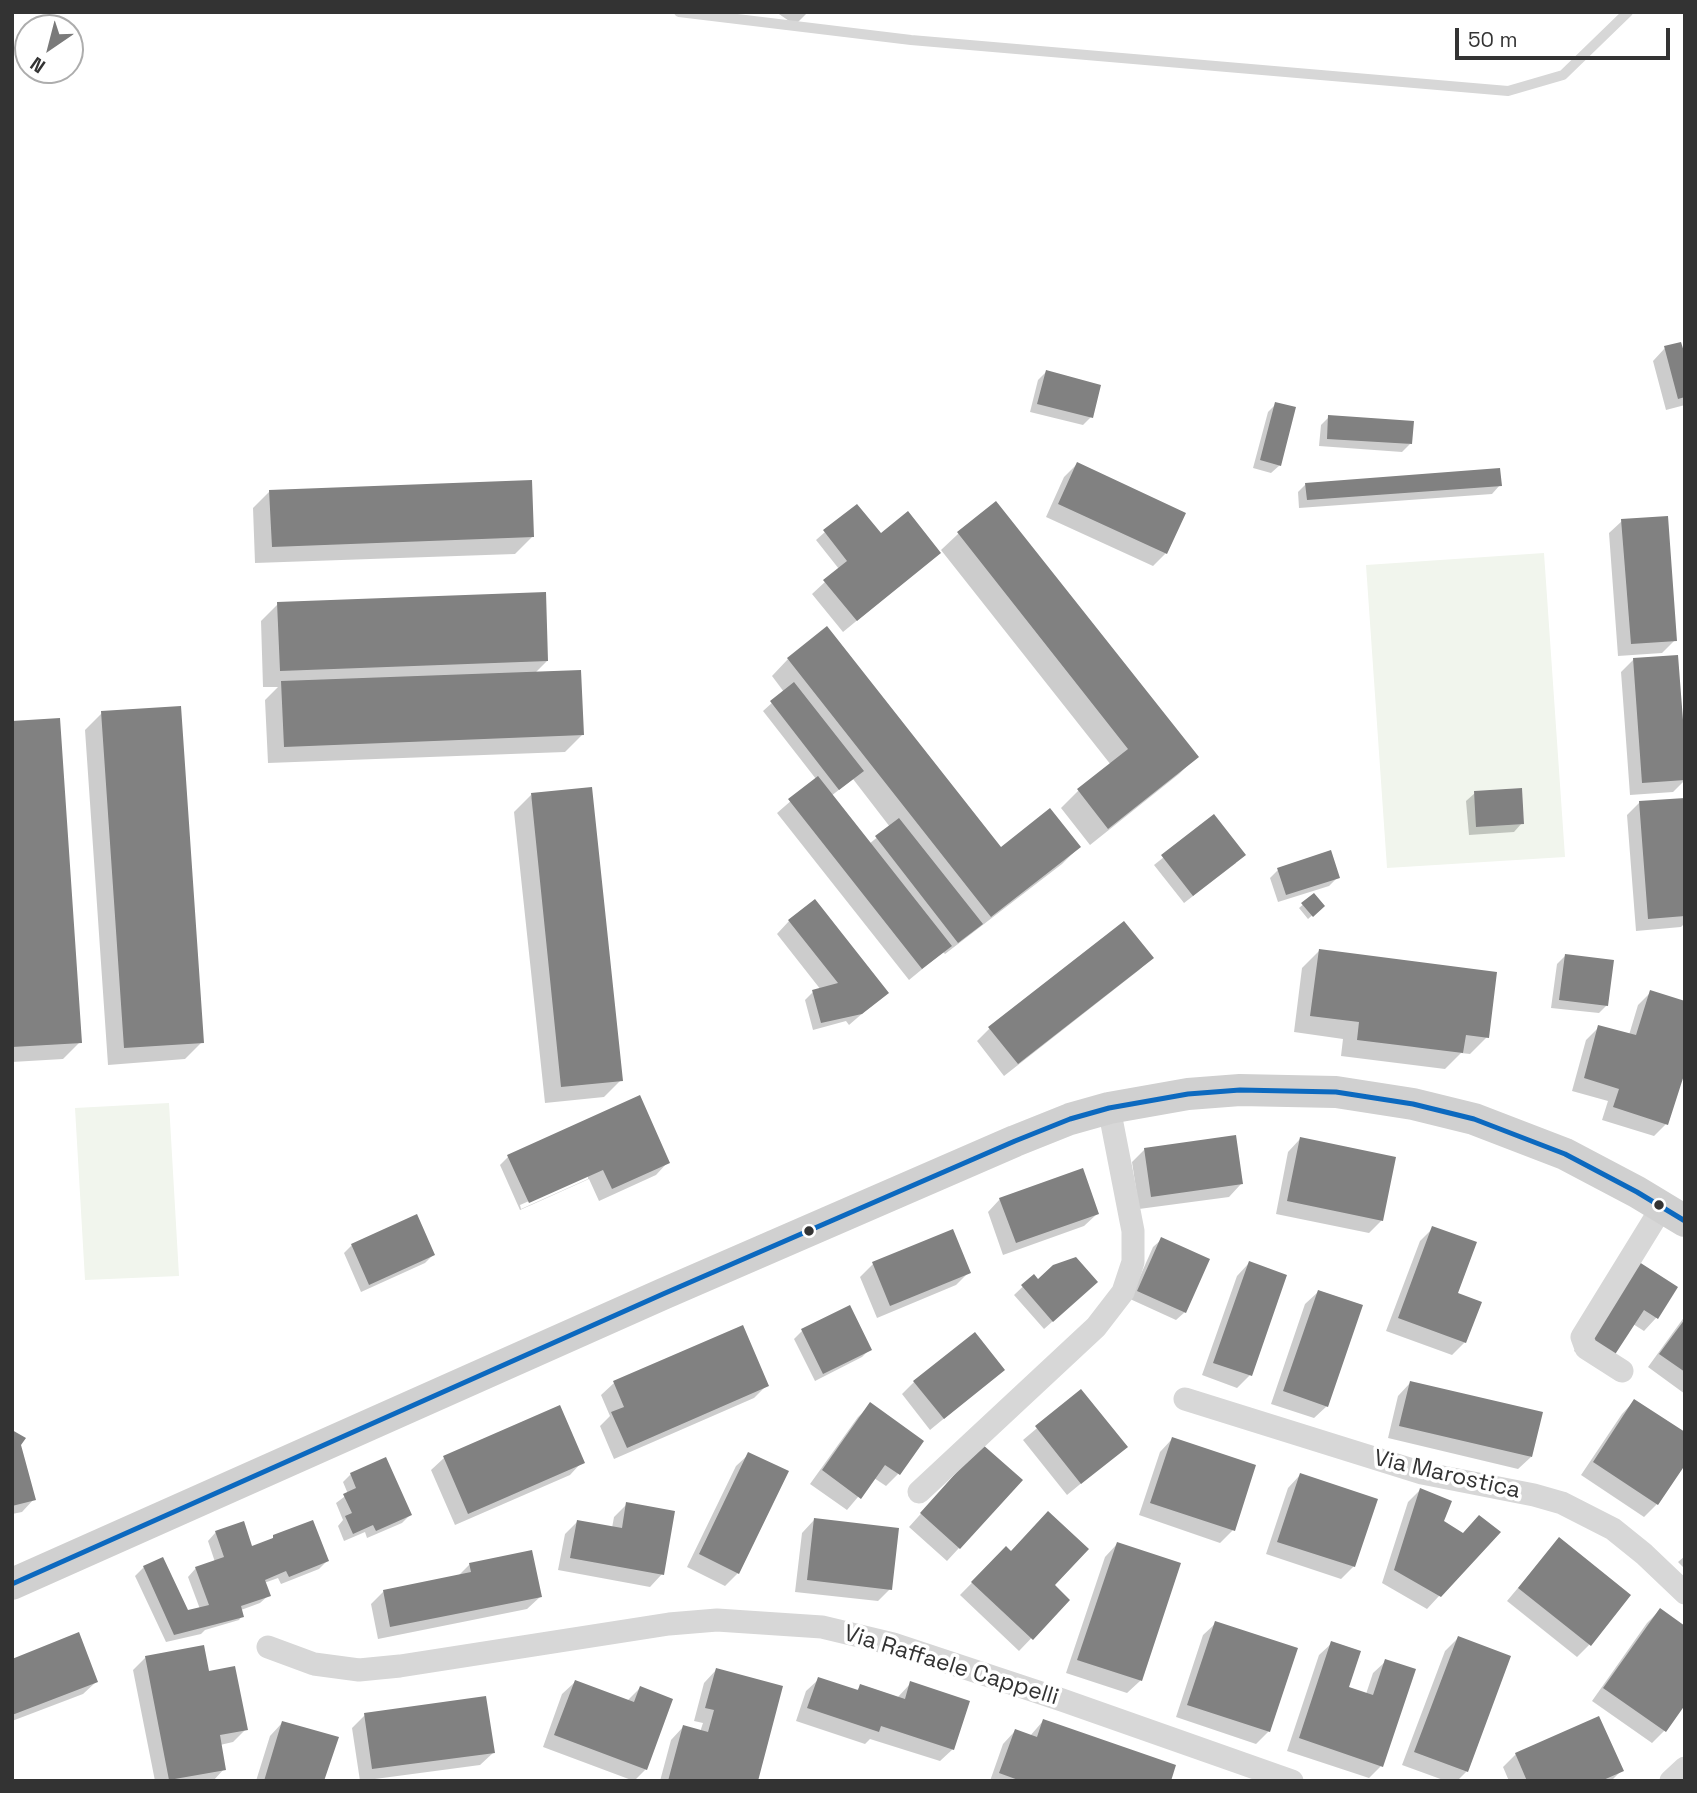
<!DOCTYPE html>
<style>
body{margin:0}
#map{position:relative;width:1697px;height:1793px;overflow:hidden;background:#fff;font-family:"Space Grotesk",sans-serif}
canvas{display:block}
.frame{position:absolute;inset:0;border:14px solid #333;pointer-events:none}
.north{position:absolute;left:14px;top:14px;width:70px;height:70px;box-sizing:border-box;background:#fff;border:2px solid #adadad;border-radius:50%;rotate:215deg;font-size:19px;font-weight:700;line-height:28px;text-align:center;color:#333}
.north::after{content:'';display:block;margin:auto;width:24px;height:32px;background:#7a7a7a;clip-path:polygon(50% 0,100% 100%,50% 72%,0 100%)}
.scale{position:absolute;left:1455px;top:28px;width:215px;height:32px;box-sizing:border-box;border:4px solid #333;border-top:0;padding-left:9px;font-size:21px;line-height:24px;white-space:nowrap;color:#333;-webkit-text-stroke:5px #fff;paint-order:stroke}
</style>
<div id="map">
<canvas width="1697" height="1793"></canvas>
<div class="frame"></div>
<div class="north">N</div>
<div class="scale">50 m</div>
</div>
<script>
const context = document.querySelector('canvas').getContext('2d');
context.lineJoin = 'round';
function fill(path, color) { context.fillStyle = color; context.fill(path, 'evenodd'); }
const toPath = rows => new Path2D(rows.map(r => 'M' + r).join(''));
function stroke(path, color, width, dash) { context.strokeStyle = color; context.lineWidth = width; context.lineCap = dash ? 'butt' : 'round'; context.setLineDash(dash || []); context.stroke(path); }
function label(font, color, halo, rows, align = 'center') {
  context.font = font + ' "Space Grotesk",sans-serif'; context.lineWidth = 7; context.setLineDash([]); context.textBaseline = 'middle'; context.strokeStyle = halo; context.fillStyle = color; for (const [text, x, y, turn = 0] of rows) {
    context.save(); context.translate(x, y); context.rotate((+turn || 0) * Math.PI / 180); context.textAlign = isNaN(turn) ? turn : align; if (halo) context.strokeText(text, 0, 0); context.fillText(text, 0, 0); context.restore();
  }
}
fill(toPath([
 [1544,553,1565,857,1387,868,1366,565],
 [1522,788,1524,824,1477,827,1474,791],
 [169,1103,179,1276,85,1280,75,1108]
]), '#f1f5ed');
fill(toPath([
 [776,12,808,12,795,25],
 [1665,348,1685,361,1685,405,1666,410,1653,361],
 [1046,372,1091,417,1083,425,1030,412,1038,380],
 [1276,404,1280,465,1271,473,1253,468,1268,412],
 [1329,417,1410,444,1402,452,1319,446,1321,425],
 [1077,464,1166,553,1153,566,1046,517,1064,477],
 [1306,484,1500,485,1492,494,1299,508,1298,492],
 [270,491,532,537,515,554,255,563,253,508],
 [996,504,1196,757,1179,774,1090,845,1061,808,1078,791,1111,765,941,550,958,534],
 [1622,521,1675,640,1662,653,1618,656,1609,533],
 [825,532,879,533,939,553,843,632,812,594,839,569,816,540],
 [278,604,547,661,534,674,582,735,565,752,268,763,265,700,278,687,263,687,261,621],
 [788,659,1001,849,1079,847,1062,864,945,954,943,952,909,980,777,813,816,779,763,711,784,692,772,676],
 [853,779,890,827,869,844,831,796],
 [1634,659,1685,780,1673,792,1630,795,1621,672],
 [102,713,202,1042,185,1059,108,1065,85,730],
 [12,723,80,1042,63,1059,12,1062],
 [1475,793,1522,823,1514,832,1469,835,1466,801],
 [531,795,621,1080,604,1097,545,1103,514,812],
 [1685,799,1685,923,1681,927,1636,931,1627,815,1640,802],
 [1214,817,1236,863,1184,903,1154,865],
 [1278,870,1338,877,1329,886,1278,902,1270,878],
 [1314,895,1323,906,1308,919,1299,908],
 [789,921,886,993,849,1025,846,1021,813,1030,805,1000,813,992,821,990,777,934],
 [1319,951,1487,1037,1470,1054,1461,1053,1445,1069,1341,1056,1343,1039,1294,1032,1302,968],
 [1565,956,1607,1005,1599,1013,1551,1008,1557,964],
 [1151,958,1139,970,1004,1076,977,1041,990,1028],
 [1651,992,1666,1124,1654,1136,1602,1120,1608,1101,1572,1091,1586,1040,1599,1027,1629,1035,1638,1005],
 [639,1098,668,1162,656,1175,599,1201,589,1179,520,1210,500,1165,508,1157],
 [588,1175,588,1179,521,1209,520,1205],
 [1300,1139,1382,1220,1369,1233,1276,1214,1288,1152],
 [1145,1149,1241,1184,1229,1197,1139,1209,1132,1162],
 [1000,1199,1097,1214,1084,1226,1003,1255,988,1212],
 [1433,1228,1455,1294,1465,1342,1452,1355,1386,1331,1420,1241],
 [1162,1239,1185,1312,1176,1320,1130,1299,1153,1247],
 [352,1245,433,1255,425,1263,361,1292,344,1253],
 [1249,1263,1250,1375,1237,1388,1202,1375,1237,1276],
 [873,1264,968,1273,956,1285,877,1318,860,1277],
 [1623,1275,1676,1288,1656,1318,1644,1331,1633,1324,1600,1368,1574,1351],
 [1034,1276,1038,1281,1088,1290,1044,1329,1014,1295],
 [1318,1292,1327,1406,1314,1418,1271,1404,1305,1304],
 [1685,1316,1685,1394,1648,1367],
 [802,1331,870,1349,862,1357,815,1381,794,1339],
 [1003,1370,930,1430,902,1394,914,1382],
 [614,1383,767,1385,754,1398,614,1459,600,1426,610,1416,601,1395],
 [1410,1383,1531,1457,1518,1469,1388,1438,1398,1396],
 [1081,1391,1125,1447,1067,1495,1023,1440],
 [1634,1401,1657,1504,1644,1517,1581,1475,1622,1414],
 [871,1405,898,1474,886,1486,874,1478,847,1510,810,1484,858,1417],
 [559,1408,582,1462,570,1475,455,1525,431,1470,444,1458],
 [12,1432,20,1445,34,1499,22,1512,12,1514],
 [1172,1439,1233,1530,1220,1543,1139,1515,1160,1452],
 [749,1454,738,1573,725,1586,687,1567,736,1466],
 [970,1459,959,1548,947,1561,909,1527],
 [351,1474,410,1515,402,1523,367,1538,365,1532,344,1541,338,1526,343,1520,336,1503,348,1494,343,1482],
 [1300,1475,1354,1566,1341,1579,1266,1554,1288,1488],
 [1420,1490,1439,1596,1427,1609,1382,1583,1408,1502],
 [627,1504,662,1574,650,1587,558,1570,565,1534,577,1522,612,1528,614,1517],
 [814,1520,890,1589,878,1601,795,1592,802,1533],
 [216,1532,251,1549,269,1542,274,1537,327,1561,319,1569,281,1584,278,1578,264,1583,269,1595,260,1603,241,1610,242,1616,239,1620,205,1630,201,1634,166,1642,135,1576,144,1567,163,1559,187,1612,200,1609,188,1577,196,1568,215,1562,208,1541],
 [1559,1539,1589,1645,1577,1657,1507,1601],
 [1117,1544,1179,1564,1140,1681,1127,1693,1066,1673,1105,1557],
 [1006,1548,1068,1600,1019,1651,960,1595],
 [1685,1556,1685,1569,1678,1562],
 [470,1564,540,1597,527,1609,378,1639,371,1604,384,1591,458,1576],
 [1660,1610,1665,1730,1652,1743,1592,1701,1647,1623],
 [1216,1623,1269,1731,1256,1744,1176,1717,1203,1635],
 [1458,1638,1467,1771,1457,1781,1446,1781,1402,1765,1445,1651],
 [1332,1643,1347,1688,1366,1694,1373,1673,1386,1661,1381,1766,1369,1778,1287,1751,1319,1655],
 [146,1657,208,1673,246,1729,233,1742,220,1745,224,1769,213,1781,155,1781,133,1670],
 [12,1661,96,1682,83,1694,12,1721],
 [716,1670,756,1781,660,1781,671,1740,683,1727,700,1732,703,1723,694,1721,704,1683],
 [819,1679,856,1691,861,1686,897,1698,911,1683,953,1749,940,1761,870,1739,865,1744,796,1721,806,1691],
 [575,1682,627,1701,640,1688,646,1769,634,1781,543,1747,562,1694],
 [365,1715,493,1753,480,1765,360,1781,352,1728],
 [1043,1721,1169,1781,990,1781,1003,1744,1015,1731,1030,1736],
 [282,1723,322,1781,256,1781,270,1736],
 [1516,1754,1622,1770,1611,1781,1509,1781,1503,1767]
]), '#0003');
fill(toPath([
 [1681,342,1685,355,1685,397,1678,399,1664,346],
 [1046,370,1101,385,1093,418,1037,404],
 [1275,402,1296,407,1281,466,1260,460],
 [1328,415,1414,421,1412,444,1327,439],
 [1077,462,1186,513,1167,554,1058,504],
 [1500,468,1502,486,1307,500,1305,483],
 [532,480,534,537,272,547,269,490],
 [996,501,1199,757,1108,829,1077,789,1128,749,957,532],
 [857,504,881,533,908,511,941,553,857,621,823,580,847,561,823,530],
 [1668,516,1677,641,1631,644,1621,519],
 [546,592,548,661,280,671,277,602],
 [827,626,1001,847,1050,808,1081,847,991,917,787,658],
 [1678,655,1685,746,1685,780,1642,783,1633,658],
 [581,670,584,735,284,747,281,681],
 [794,682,864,771,839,790,770,701],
 [181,706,204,1043,124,1048,101,711],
 [60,718,82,1043,12,1047,12,721],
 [818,776,952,946,922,969,788,799],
 [592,787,623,1081,561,1087,531,793],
 [1522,788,1524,824,1476,827,1474,791],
 [1685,798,1685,916,1648,919,1639,801],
 [1214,814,1246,855,1193,896,1161,855],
 [899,818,983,924,958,943,875,836],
 [1331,850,1340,878,1286,895,1277,868],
 [1314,893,1325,906,1313,917,1301,903],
 [815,899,889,993,862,1014,821,1023,812,990,838,983,788,920],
 [1124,921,1154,958,1018,1064,988,1027],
 [1319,949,1497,972,1489,1038,1466,1035,1463,1053,1357,1040,1359,1022,1310,1016],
 [1565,954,1614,960,1608,1006,1559,1000],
 [1650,990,1685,1001,1685,1072,1668,1125,1613,1107,1619,1089,1584,1078,1598,1025,1636,1035],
 [640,1095,670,1163,612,1189,603,1170,529,1203,507,1155],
 [1236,1135,1243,1184,1151,1197,1144,1148],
 [1300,1137,1396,1157,1383,1221,1287,1201],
 [1083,1168,1099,1214,1016,1243,999,1198],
 [417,1214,435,1255,369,1285,351,1244],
 [1432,1226,1477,1242,1458,1293,1482,1302,1466,1343,1398,1318],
 [953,1229,971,1273,890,1306,872,1262],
 [1161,1237,1210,1259,1186,1313,1137,1291],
 [1076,1257,1098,1282,1053,1322,1021,1285,1034,1274,1038,1279,1053,1265],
 [1636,1260,1678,1287,1658,1319,1644,1310,1614,1356,1586,1337],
 [1249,1261,1287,1275,1252,1376,1213,1363],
 [1318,1290,1363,1305,1328,1407,1283,1391],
 [850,1305,872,1350,823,1374,801,1329],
 [1685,1319,1685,1372,1659,1354],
 [743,1325,769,1386,627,1448,611,1412,624,1407,613,1381],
 [975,1332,1005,1370,944,1419,913,1381],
 [1410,1381,1543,1412,1532,1457,1399,1426],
 [1081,1389,1128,1447,1081,1484,1035,1426],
 [1634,1399,1685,1432,1685,1465,1658,1505,1593,1462],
 [870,1402,924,1441,900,1475,885,1465,861,1499,822,1470],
 [560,1405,585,1463,468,1514,443,1456],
 [12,1430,26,1438,21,1445,36,1500,12,1506],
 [1172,1437,1256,1465,1235,1531,1150,1503],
 [982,1444,1023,1480,960,1549,920,1513],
 [748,1452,789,1471,739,1574,699,1554],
 [386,1457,412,1515,376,1531,373,1525,353,1534,345,1516,352,1513,343,1494,356,1488,350,1473],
 [1300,1473,1378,1499,1355,1567,1277,1542],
 [1420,1488,1452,1501,1444,1521,1463,1533,1479,1515,1501,1532,1441,1597,1394,1570],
 [626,1502,675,1511,664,1575,570,1558,577,1520,622,1528],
 [1048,1511,1089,1549,1055,1585,1070,1600,1033,1640,971,1582,1006,1546,1011,1551],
 [814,1518,899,1528,892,1590,807,1580],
 [313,1520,329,1561,289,1577,286,1571,265,1580,271,1596,241,1606,244,1617,174,1635,143,1566,163,1557,188,1610,205,1606,209,1605,195,1567,224,1557,215,1531,244,1521,252,1546,273,1538,273,1535],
 [1559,1537,1631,1595,1591,1646,1518,1588],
 [1117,1542,1181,1563,1142,1681,1077,1660],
 [532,1550,542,1597,390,1627,383,1590,471,1572,469,1563],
 [1660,1608,1685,1626,1685,1705,1666,1732,1603,1688],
 [1215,1621,1298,1648,1270,1732,1187,1705],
 [79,1632,98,1682,12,1715,12,1659],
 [1458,1636,1511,1656,1468,1772,1414,1752],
 [1331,1641,1361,1651,1349,1687,1373,1695,1385,1659,1416,1669,1383,1767,1299,1738],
 [204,1645,209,1671,235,1666,248,1730,220,1735,226,1770,169,1780,145,1656],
 [716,1668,783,1686,758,1781,668,1781,683,1725,708,1732,714,1710,705,1708],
 [818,1677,858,1690,860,1684,905,1699,910,1681,970,1701,954,1750,881,1726,879,1732,807,1708],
 [575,1680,634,1702,640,1686,673,1699,647,1770,554,1735],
 [486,1696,495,1753,372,1769,364,1713],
 [1599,1716,1624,1771,1601,1781,1527,1781,1515,1753],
 [1043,1719,1176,1765,1171,1781,1021,1781,999,1773,1015,1729,1037,1737],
 [282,1721,339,1737,324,1781,264,1781]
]), '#818181');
stroke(toPath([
 [679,12,911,40,1508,91,1563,75,1628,12]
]), '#d7d7d7', 10);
stroke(toPath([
 [1622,1371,1586,1348,1582,1337,1662,1207],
 [1185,1399,1422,1473,1534,1495,1562,1503,1613,1529,1644,1554,1685,1593],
 [919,1492,1096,1327,1123,1292,1133,1262,1133,1231,1109,1108],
 [268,1647,314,1664,359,1670,400,1666,669,1624,717,1620,822,1627,893,1644,1062,1700,1292,1781],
 [1671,1781,1685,1768]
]), '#d7d7d7', 23);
stroke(toPath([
 [12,1584,663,1294,1015,1141,1070,1119,1109,1108,1188,1094,1240,1090,1336,1092,1413,1104,1474,1119,1565,1154,1637,1192,1685,1221]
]), '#d0d0d0', 32);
stroke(toPath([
 [12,1584,663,1294,1015,1141,1070,1119,1109,1108,1188,1094,1240,1090,1336,1092,1413,1104,1474,1119,1565,1154,1637,1192,1685,1221]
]), '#0c69bf', 5);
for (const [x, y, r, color] of [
 [1659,1205,6,"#333"],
 [809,1231,6,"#333"]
]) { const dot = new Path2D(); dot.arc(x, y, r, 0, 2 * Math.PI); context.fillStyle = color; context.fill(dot); stroke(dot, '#fff', 2.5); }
label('23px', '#333', '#fff', [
 ["Via Marostica",1447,1475,13],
 ["Via Raffaele Cappelli",951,1666,17]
]);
</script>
